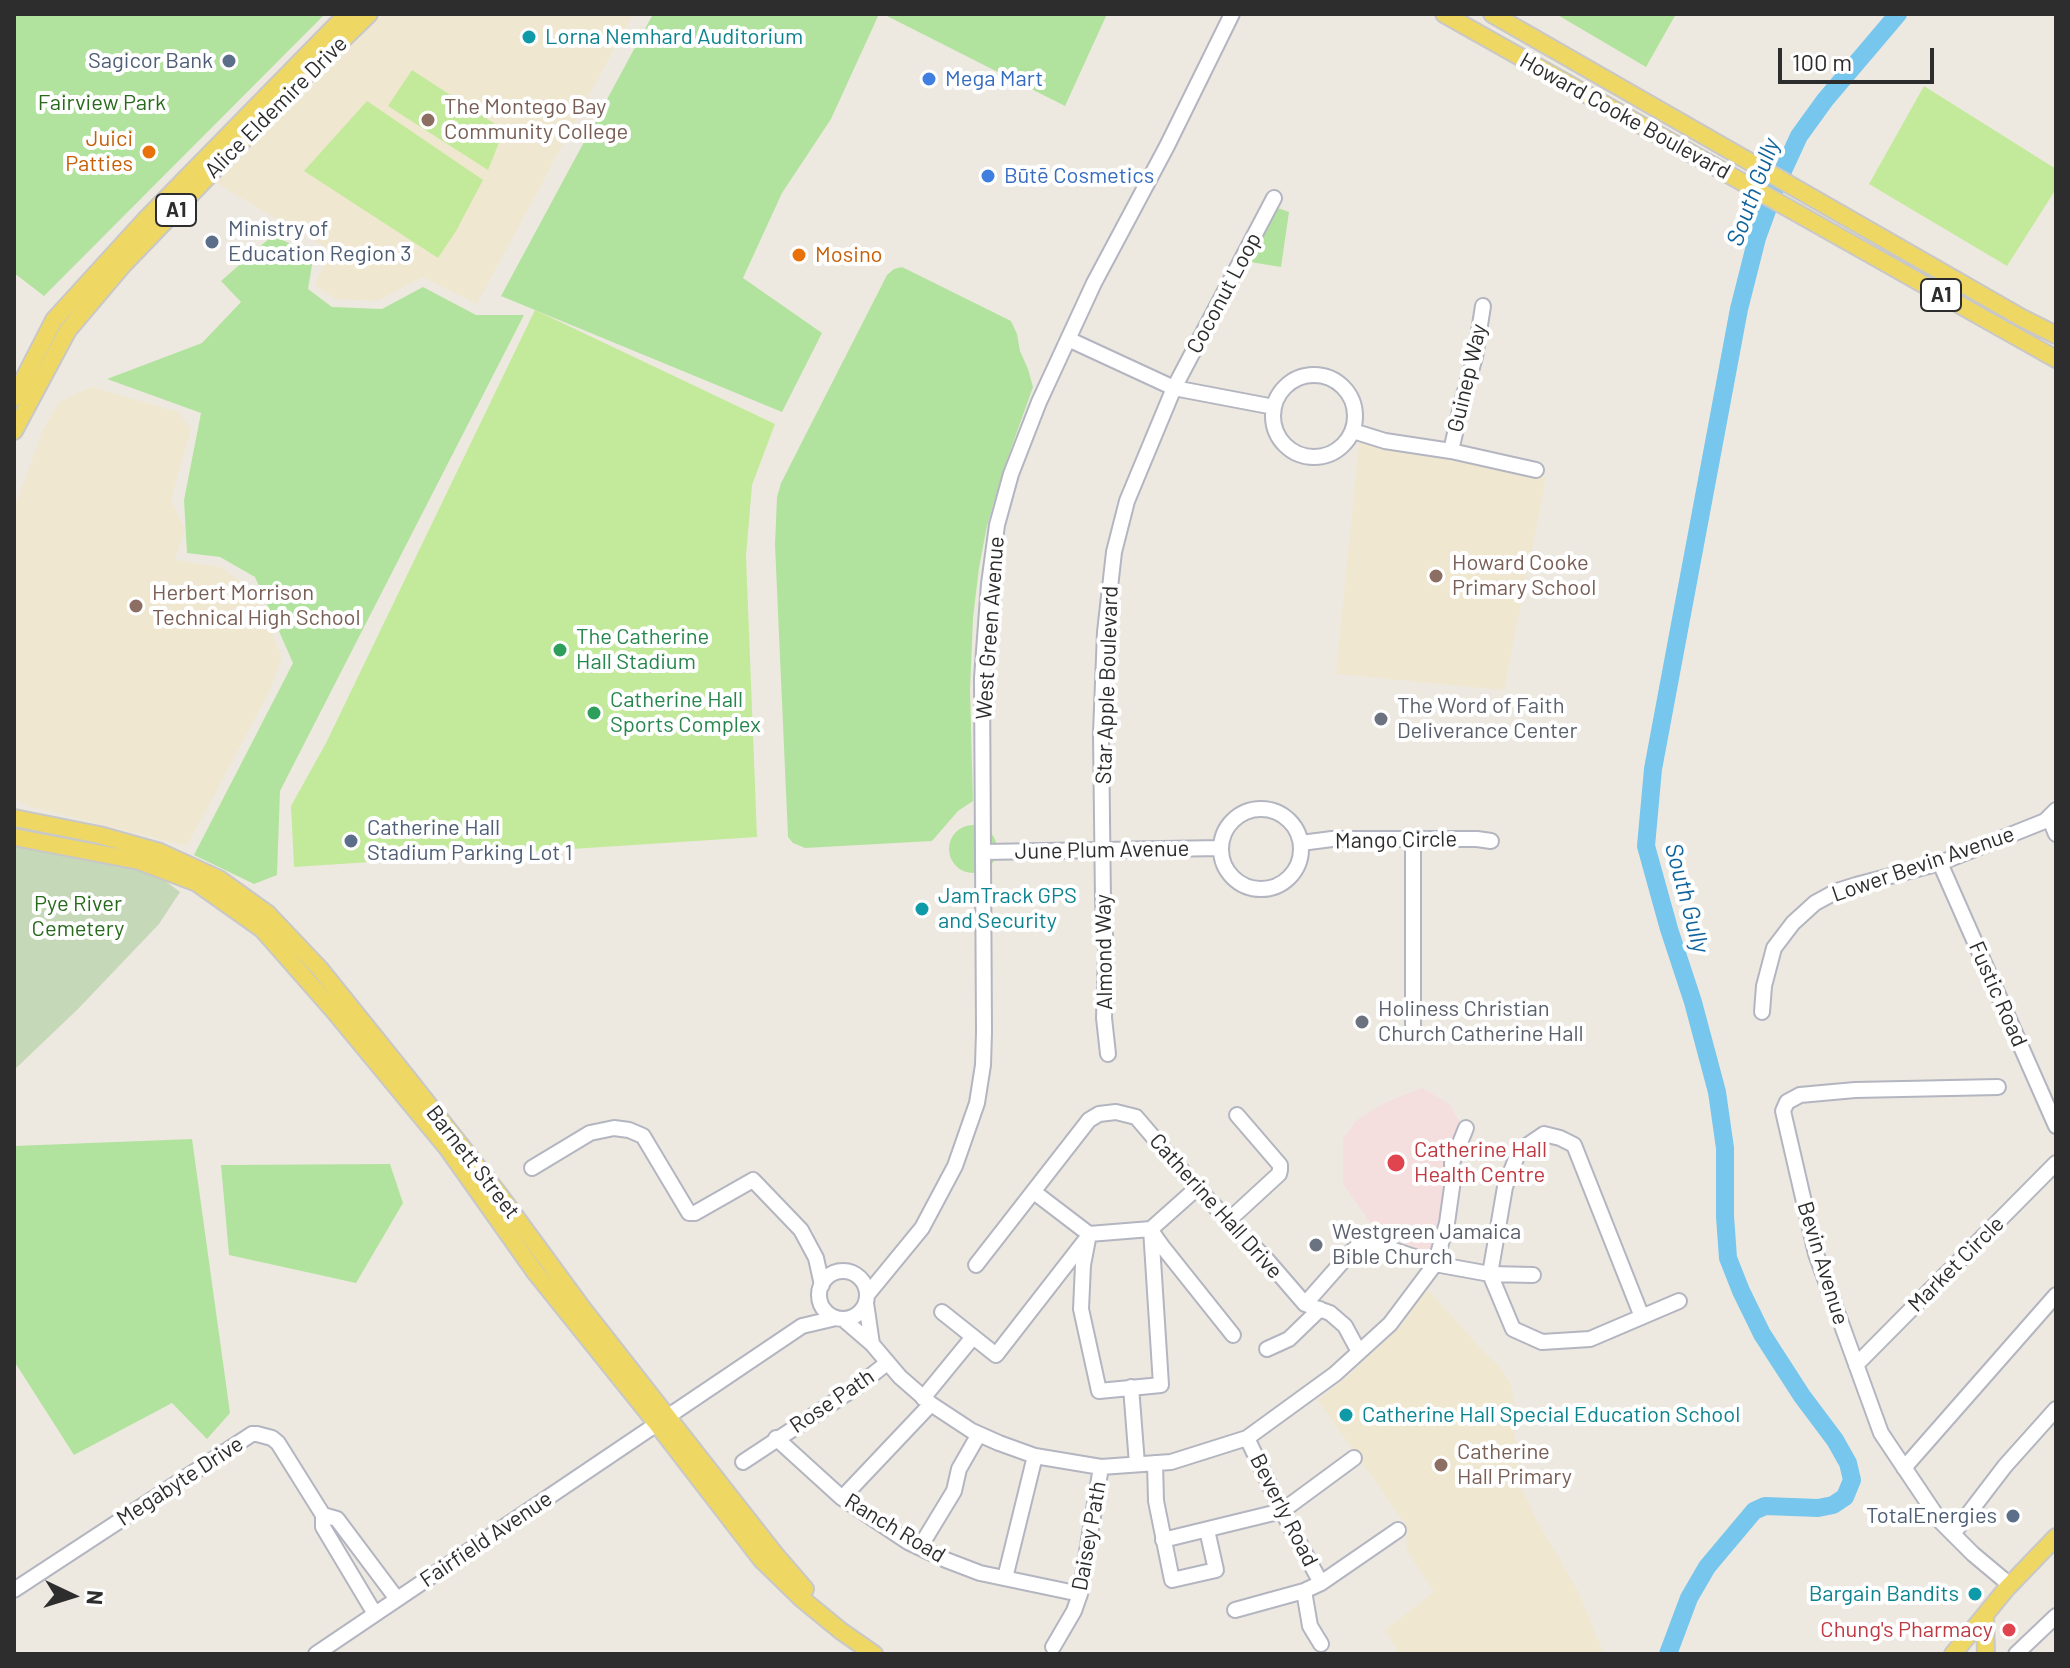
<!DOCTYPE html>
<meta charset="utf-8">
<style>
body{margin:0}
#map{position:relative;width:2070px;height:1668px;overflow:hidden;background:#eee9e0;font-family:Barlow,sans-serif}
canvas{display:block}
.frame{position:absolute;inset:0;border:16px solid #2d2d2d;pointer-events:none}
.north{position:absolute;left:32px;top:1556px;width:80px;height:80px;-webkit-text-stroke:6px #fff;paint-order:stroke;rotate:94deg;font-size:22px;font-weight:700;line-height:32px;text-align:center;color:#2d2d2d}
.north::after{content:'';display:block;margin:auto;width:28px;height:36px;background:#2d2d2d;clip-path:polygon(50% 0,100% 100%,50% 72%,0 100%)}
.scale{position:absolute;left:1778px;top:48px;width:156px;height:36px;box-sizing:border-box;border:4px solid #2d2d2d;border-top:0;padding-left:10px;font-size:24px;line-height:28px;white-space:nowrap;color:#2d2d2d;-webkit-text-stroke:6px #fff;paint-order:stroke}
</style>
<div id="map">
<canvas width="2070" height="1668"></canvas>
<div class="frame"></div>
<div class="north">N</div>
<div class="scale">100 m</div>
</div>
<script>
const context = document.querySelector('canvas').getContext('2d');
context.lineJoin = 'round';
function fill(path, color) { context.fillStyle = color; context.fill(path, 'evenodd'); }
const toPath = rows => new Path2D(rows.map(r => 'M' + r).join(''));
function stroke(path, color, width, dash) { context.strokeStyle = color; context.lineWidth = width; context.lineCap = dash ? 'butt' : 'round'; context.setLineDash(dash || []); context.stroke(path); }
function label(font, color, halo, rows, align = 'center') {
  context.font = font + ' Barlow,sans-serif'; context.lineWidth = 8; context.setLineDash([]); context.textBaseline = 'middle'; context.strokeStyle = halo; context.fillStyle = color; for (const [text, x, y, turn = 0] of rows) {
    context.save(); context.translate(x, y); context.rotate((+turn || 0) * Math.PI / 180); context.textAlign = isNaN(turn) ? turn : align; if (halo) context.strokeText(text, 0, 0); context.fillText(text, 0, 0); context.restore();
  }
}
fill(toPath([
 [383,14,633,14,477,304,422,277,378,301,335,299,315,285,326,260,328,249,216,183],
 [91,387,178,412,191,429,171,499,185,530,175,560,220,567,249,587,269,625,282,658,270,690,187,846,31,807,14,799,14,508,43,430,59,402],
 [1359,442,1546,478,1504,690,1336,674],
 [1428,1290,1484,1352,1499,1366,1510,1382,1514,1398,1514,1429,1520,1484,1537,1521,1577,1589,1604,1654,1400,1654,1385,1630,1434,1592,1407,1550,1406,1525,1318,1400,1348,1376,1403,1324,1420,1297]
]), '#efe7d0');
fill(toPath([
 [1422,1088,1449,1104,1460,1123,1451,1143,1445,1190,1448,1212,1434,1248,1425,1252,1377,1232,1343,1184,1343,1139,1358,1119,1387,1102]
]), '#f4dede');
fill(toPath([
 [14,14,325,14,44,296,14,273],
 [653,14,879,14,831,119,782,193,743,278,822,333,782,412,501,296],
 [883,14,1107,14,1065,106],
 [1556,14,1676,14,1646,67],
 [1275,207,1289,212,1281,267,1244,261],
 [272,236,314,253,308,289,332,307,382,309,423,287,476,315,524,315,280,791,277,875,254,884,194,855,293,663,255,577,220,557,187,553,184,500,201,413,107,379,202,343,241,302,221,281],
 [902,267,1011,321,1017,334,1020,351,1028,369,1033,387,1003,471,987,526,979,568,973,618,970,690,973,801,958,811,932,841,805,848,793,843,788,837,775,545,777,497,781,483,887,275,894,269],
 '949 849a24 24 0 1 1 48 0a24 24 0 1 1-48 0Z',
 [192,1139,230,1413,207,1439,172,1403,74,1455,14,1361,14,1146],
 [390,1164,403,1203,356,1283,229,1255,221,1165]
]), '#b1e39e');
fill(toPath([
 [14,837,139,861,180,892,159,924,78,1009,14,1070]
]), '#c5d8b7');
fill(toPath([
 [412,70,504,130,488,170,388,106],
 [1924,86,2056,169,2056,189,2007,266,1869,184],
 [367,101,483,180,456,231,438,258,304,171],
 [535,310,775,424,752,485,746,556,757,837,294,867,291,806,326,743]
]), '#c3ea9a');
stroke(toPath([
 [1668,1654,1689,1598,1707,1567,1754,1511,1765,1506,1818,1508,1833,1505,1845,1497,1852,1480,1848,1463,1835,1440,1802,1396,1762,1334,1741,1291,1728,1258,1725,1216,1725,1148,1717,1092,1693,1002,1669,929,1646,846,1653,769,1739,309,1757,238,1776,186,1799,136,1825,100,1898,14]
]), '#76c6ed', 18);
const minor = toPath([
 [1068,339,1174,388,1274,407],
 '1273 416a41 41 0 1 1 82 0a41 41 0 1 1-82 0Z',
 [1353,431,1385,441,1451,451,1536,470],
 [1451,451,1462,402,1475,357,1483,306],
 '1221 849a40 40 0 1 1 80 0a40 40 0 1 1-80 0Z',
 [2049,817,2056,834],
 [1301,843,1332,839,1477,839,1491,841],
 [983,852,1221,848],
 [1940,863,2056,1126],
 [1762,1012,1764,986,1774,948,1793,923,1815,903,1837,891,1856,885,1940,863,2045,821,2056,810],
 [1413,1036,1413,839],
 [1108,1054,1104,1018,1106,951,1103,902,1101,733,1105,632,1114,552,1127,501,1174,388,1274,198],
 [1998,1087,1855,1090,1800,1095,1787,1102,1783,1111,1816,1254,1881,1433,1940,1521,1973,1554,2010,1585],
 [532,1168,590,1133,614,1128,629,1130,643,1136,689,1213,695,1213,753,1180,801,1230,816,1258,822,1285],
 [1034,1192,1089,1234,1151,1229,1197,1188],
 [1229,1220,1279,1174,1280,1170,1280,1165,1237,1115],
 [1152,1232,1162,1246,1233,1335],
 [1089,1234,1083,1265,1081,1309,1099,1391,1161,1385,1151,1229],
 [976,1265,1089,1120,1099,1114,1116,1112,1136,1117,1197,1188,1267,1260,1305,1304,1330,1313,1345,1326,1359,1352],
 '819 1295a24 24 0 1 1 48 0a24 24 0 1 1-48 0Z',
 [1533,1275,1490,1274,1513,1329,1542,1342,1590,1339,1679,1301],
 [867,1295,922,1228,955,1166,977,1103,983,1065,984,1032,982,678,989,584,997,525,1011,474,1039,402,1094,283,1167,146,1232,14],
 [866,1303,872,1344],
 [1305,1304,1351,1252,1360,1244,1373,1243,1435,1264,1490,1274,1505,1187,1519,1151,1544,1134,1560,1138,1574,1145,1642,1317],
 [942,1312,996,1355,1087,1238],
 [843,1319,872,1344,900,1377,931,1404,972,1431,999,1443,1035,1456,1101,1467,1171,1462,1247,1438,1335,1374,1390,1324,1435,1264,1447,1223,1453,1180,1452,1163,1466,1128],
 [1267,1349,1289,1339,1320,1309],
 [1856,1365,2056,1163],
 [1131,1387,1137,1464],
 [923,1398,973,1337],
 [776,1438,842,1498,908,1542,946,1560,980,1573,1080,1594],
 [1247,1438,1282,1511,1321,1583],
 [743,1462,858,1386,887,1363],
 [1155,1463,1156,1501,1172,1580,1216,1570,1207,1530],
 [1904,1468,2056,1295],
 [842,1498,931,1404],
 [323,1515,337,1519,397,1599],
 [1953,1534,2005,1466,2056,1409],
 [1163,1540,1282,1511,1354,1458],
 [920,1547,954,1491,959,1469,979,1434],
 [1005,1578,1035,1456],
 [14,1590,252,1434,257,1434,272,1438,278,1443,323,1515,323,1527,375,1614],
 [1304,1591,1310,1626,1321,1644],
 [1235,1610,1304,1591,1321,1583,1398,1530],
 [1053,1647,1074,1611,1080,1594,1101,1467],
 [316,1654,802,1326,836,1318],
 [2016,1654,2056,1616]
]);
const major = toPath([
 [1444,14,2056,359],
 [1492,14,2022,318,2056,335],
 [14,398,54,320,147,218,347,14],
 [14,431,68,330,122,266,293,88,369,14],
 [14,818,99,835,160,852,219,879,268,914,320,969,406,1076,498,1193,583,1309,774,1553,805,1589],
 [14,837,139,861,197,883,262,929,334,1011,448,1149,535,1272,657,1424,761,1559,802,1599,841,1631,874,1654],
 [1985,1617,1986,1654],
 [1953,1654,2007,1588,2056,1537]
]);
stroke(minor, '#b3b5c0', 18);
stroke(major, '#c8c8c8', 20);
stroke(minor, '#fff', 14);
stroke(major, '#efd764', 16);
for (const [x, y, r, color] of [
 [529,37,8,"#0f9aa8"],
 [229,61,8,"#5c6f8a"],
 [929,79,8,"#3f7fe0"],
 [428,120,8,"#8d6e63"],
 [149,152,8,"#e8710a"],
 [988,176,8,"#3f7fe0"],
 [212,242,8,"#5c6f8a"],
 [799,255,8,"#e8710a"],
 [1436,576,8,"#8d6e63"],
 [136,606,8,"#8d6e63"],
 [560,650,8,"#2e9e5b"],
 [594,713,8,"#2e9e5b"],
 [1381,719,8,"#6b7280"],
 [351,841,8,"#5c6f8a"],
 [922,909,8,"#0f9aa8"],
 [1362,1022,8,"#6b7280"],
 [1396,1163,10,"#e0444e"],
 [1316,1245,8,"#6b7280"],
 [1346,1415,8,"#0f9aa8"],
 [1441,1465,8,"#8d6e63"],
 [2013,1516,8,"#5c6f8a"],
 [1975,1594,8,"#0f9aa8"],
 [2009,1630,8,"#e0444e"]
]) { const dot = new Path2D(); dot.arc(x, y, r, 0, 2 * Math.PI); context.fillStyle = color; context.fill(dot); stroke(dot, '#fff', 3); }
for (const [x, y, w] of [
 [176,210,40],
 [1941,295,40]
]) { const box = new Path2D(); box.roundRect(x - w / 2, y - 16, w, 32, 6); context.fillStyle = '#fff'; context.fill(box); stroke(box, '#2d2d2d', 2); }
label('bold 20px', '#2d2d2d', null, [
 ["A1",176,210],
 ["A1",1941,295]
]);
label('22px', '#0d838f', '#fff', [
 ["Lorna Nemhard Auditorium",545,37],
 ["JamTrack GPS",938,896],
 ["and Security",938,921],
 ["Catherine Hall Special Education School",1362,1415],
 ["Bargain Bandits",1959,1594,"right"]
], 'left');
label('22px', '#4e5e75', '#fff', [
 ["Sagicor Bank",213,61],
 ["Ministry of",228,229,"left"],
 ["Education Region 3",228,254,"left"],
 ["Catherine Hall",367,828,"left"],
 ["Stadium Parking Lot 1",367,853,"left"],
 ["TotalEnergies",1997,1516]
], 'right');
label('22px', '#366cbe', '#fff', [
 ["Mega Mart",945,79],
 ["Būtē Cosmetics",1004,176]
], 'left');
label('22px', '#286a1c', '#fff', [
 ["Fairview Park",102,103],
 ["Pye River",78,904],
 ["Cemetery",78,929]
]);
label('22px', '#2d2d2d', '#fff', [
 ["Alice Eldemire Drive",276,107,-45],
 ["Howard Cooke Boulevard",1625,116,29],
 ["Coconut Loop",1224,293,-62],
 ["Guinep Way",1467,378,-77],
 ["West Green Avenue",990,628,-86],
 ["Star Apple Boulevard",1107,685,-88],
 ["Mango Circle",1396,840,-1],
 ["June Plum Avenue",1102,850,-1],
 ["Lower Bevin Avenue",1923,864,-19],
 ["Almond Way",1104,952,-91],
 ["Fustic Road",1998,994,66],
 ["Barnett Street",473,1162,52],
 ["Catherine Hall Drive",1216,1206,48],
 ["Bevin Avenue",1823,1263,73],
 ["Market Circle",1956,1264,-45],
 ["Rose Path",832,1401,-34],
 ["Megabyte Drive",180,1481,-33],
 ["Beverly Road",1284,1510,63],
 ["Ranch Road",895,1528,31],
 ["Daisey Path",1089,1536,-80],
 ["Fairfield Avenue",486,1539,-34]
]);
label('22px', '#785e54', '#fff', [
 ["The Montego Bay",444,107],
 ["Community College",444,132],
 ["Howard Cooke",1452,563],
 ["Primary School",1452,588],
 ["Herbert Morrison",152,593],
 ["Technical High School",152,618],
 ["Catherine",1457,1452],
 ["Hall Primary",1457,1477]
], 'left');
label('22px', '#c56008', '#fff', [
 ["Juici",133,139],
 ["Patties",133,164],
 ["Mosino",815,255,"left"]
], 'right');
label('22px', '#27864d', '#fff', [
 ["The Catherine",576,637],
 ["Hall Stadium",576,662],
 ["Catherine Hall",610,700],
 ["Sports Complex",610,725]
], 'left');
label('22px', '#5b616d', '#fff', [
 ["The Word of Faith",1397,706],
 ["Deliverance Center",1397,731],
 ["Holiness Christian",1378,1009],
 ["Church Catherine Hall",1378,1034],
 ["Westgreen Jamaica",1332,1232],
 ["Bible Church",1332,1257]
], 'left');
label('22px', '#be3a42', '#fff', [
 ["Catherine Hall",1414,1150],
 ["Health Centre",1414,1175],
 ["Chung's Pharmacy",1993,1630,"right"]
], 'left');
label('italic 24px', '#10649e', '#fff', [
 ["South Gully",1753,192,-70],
 ["South Gully",1687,898,75]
]);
</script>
